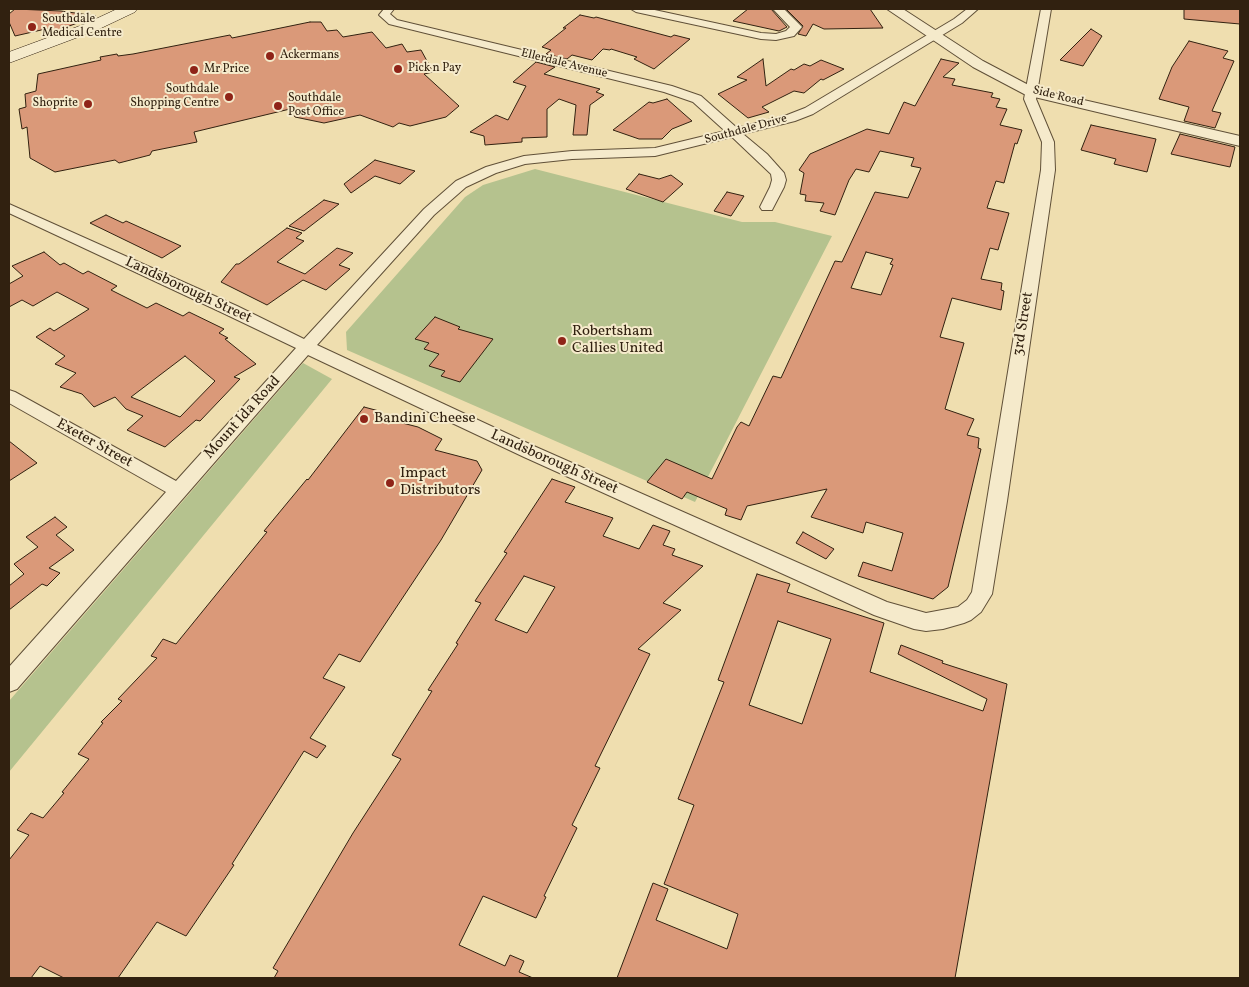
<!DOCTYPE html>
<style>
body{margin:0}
#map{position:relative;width:1249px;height:987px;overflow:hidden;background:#efdeaf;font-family:Vollkorn,serif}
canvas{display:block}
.frame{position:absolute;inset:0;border:10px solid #312110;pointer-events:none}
</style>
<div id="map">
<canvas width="1249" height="987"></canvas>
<div class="frame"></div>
</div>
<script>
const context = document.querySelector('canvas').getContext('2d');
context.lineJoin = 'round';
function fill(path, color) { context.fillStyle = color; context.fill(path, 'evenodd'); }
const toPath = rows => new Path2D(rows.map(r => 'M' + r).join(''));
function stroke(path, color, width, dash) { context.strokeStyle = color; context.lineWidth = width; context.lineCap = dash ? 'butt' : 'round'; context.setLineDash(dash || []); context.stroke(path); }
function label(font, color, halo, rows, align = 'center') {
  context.font = font + ' Vollkorn,serif'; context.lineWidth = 4; context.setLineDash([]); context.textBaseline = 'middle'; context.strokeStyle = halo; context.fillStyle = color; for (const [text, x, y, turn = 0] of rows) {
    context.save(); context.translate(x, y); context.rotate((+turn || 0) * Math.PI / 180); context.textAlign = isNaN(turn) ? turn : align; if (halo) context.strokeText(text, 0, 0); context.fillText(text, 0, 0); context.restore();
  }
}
fill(toPath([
 [535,169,742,222,775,222,832,236,695,502,347,350,346,332,465,197,483,185],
 [303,363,332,379,9,772,9,701]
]), '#b5c28e');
const building = toPath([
 [15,9,61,11,96,16,56,31,50,28,15,36,9,22,9,14,15,9],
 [748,9,771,9,787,27,779,31,733,21,748,9],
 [786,9,870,9,883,28,824,29,813,24,806,36,798,34,803,26,786,9],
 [1184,9,1240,9,1240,24,1184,19,1184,9],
 [580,15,594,18,596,17,671,37,674,35,690,39,654,69,634,59,637,57,611,49,610,50,603,49,592,60,572,55,567,59,546,54,551,50,542,47,566,28,563,28,580,15],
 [310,22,321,22,327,31,337,30,343,37,372,32,386,48,402,44,407,52,421,50,433,72,424,74,459,106,446,117,410,126,399,123,393,127,360,115,324,123,295,117,290,109,194,132,197,142,152,151,150,155,119,163,115,160,55,172,30,158,27,127,22,129,19,109,26,107,25,94,36,91,38,74,101,60,100,57,117,54,118,56,133,54,230,35,232,38,310,22],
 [1091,29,1102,36,1083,66,1060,60,1091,29],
 [1189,41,1228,51,1223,58,1234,61,1212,111,1221,113,1215,128,1184,121,1189,107,1159,99,1172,67,1189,41],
 [763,59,766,86,791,69,794,70,804,64,810,66,821,60,844,69,823,80,821,79,804,93,794,91,762,107,769,112,748,118,718,94,747,80,737,77,763,59],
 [941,59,959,63,943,77,955,79,952,85,993,93,991,97,1000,99,996,107,1007,109,1000,125,1022,130,1017,144,1015,143,1004,183,996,181,987,208,1009,213,998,250,990,248,981,279,1002,283,1001,290,1004,291,1001,310,952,298,940,337,964,343,945,409,974,419,967,435,979,438,978,448,981,449,948,587,933,599,858,576,863,562,892,571,903,533,866,522,863,533,811,517,827,489,747,506,741,520,725,515,727,509,687,492,682,499,647,482,666,459,712,479,737,427,741,422,749,426,773,376,781,378,835,261,842,262,875,192,908,198,921,168,911,166,914,158,880,151,869,172,856,169,849,180,835,215,820,211,824,203,805,201,806,195,800,194,804,173,799,170,810,154,867,129,889,134,904,102,915,106,941,59],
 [866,252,893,259,890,264,893,265,881,295,851,288,866,252],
 [536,62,555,67,544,74,600,89,596,92,604,95,590,105,587,135,573,135,576,105,559,99,547,109,547,137,522,138,522,142,485,145,484,136,470,132,496,115,508,120,526,86,513,82,536,62],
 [667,99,692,121,672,129,662,139,639,139,613,130,649,102,653,103,667,99],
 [1091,125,1156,139,1147,172,1114,164,1116,159,1081,150,1091,125],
 [1180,134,1235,147,1230,167,1171,154,1180,134],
 [375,160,415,171,400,184,375,176,351,193,344,184,375,160],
 [639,174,659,179,671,175,683,184,663,202,626,189,639,174],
 [727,192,744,196,731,216,714,211,727,192],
 [324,200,339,204,304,231,289,226,324,200],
 [106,215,123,223,126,221,181,246,162,258,90,223,106,215],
 [287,228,302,233,296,238,304,241,277,262,305,274,337,248,353,253,339,265,350,269,326,290,303,280,267,305,221,282,236,264,239,264,287,228],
 [44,252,60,265,64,263,83,274,88,271,117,286,111,290,147,308,156,303,183,316,189,312,224,329,219,333,228,338,225,339,256,364,234,377,240,379,200,421,196,420,165,447,127,430,143,416,126,409,115,397,94,407,82,394,60,387,76,373,55,364,65,356,36,337,50,328,54,331,89,309,57,292,33,306,22,300,9,307,9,284,23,276,12,266,44,252],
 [185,356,215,381,180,417,131,397,185,356],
 [435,317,460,327,458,329,493,339,460,382,441,376,445,371,429,366,439,354,424,349,429,343,415,339,435,317],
 [364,407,379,411,375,416,418,427,442,439,435,450,477,461,482,470,441,540,360,662,339,654,323,678,345,687,310,738,326,746,317,758,304,751,232,864,234,865,186,936,157,922,118,978,64,978,40,966,31,978,9,978,9,860,29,835,17,830,31,813,43,818,64,793,62,792,89,759,78,754,103,723,101,722,122,701,118,699,157,658,151,656,163,639,176,644,267,532,264,531,307,479,308,480,364,407],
 [9,441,37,463,9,481,9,441],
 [552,479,575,487,565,502,613,518,603,536,639,549,653,525,670,531,663,545,675,549,672,555,703,566,663,603,681,610,638,649,650,654,595,766,600,768,572,825,577,828,544,896,546,897,536,918,483,896,459,945,505,966,510,955,524,961,519,972,533,978,274,978,278,971,273,968,353,833,401,759,392,755,432,691,428,690,458,644,456,643,481,603,475,601,507,553,504,552,552,479],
 [524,576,555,587,527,633,495,620,524,576],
 [55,517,67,527,56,535,74,550,49,568,60,573,47,586,42,584,9,610,9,586,24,574,14,564,38,547,26,537,55,517],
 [803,532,834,549,826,559,796,543,803,532],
 [757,574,790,584,787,592,884,623,870,672,983,711,987,699,898,654,901,645,943,661,942,663,1007,684,955,978,617,978,653,883,668,889,656,920,727,949,738,914,664,884,694,805,678,799,724,682,718,680,757,574],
 [778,621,831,639,802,724,749,705,778,621]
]);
fill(building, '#da9979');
stroke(building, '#312110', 1);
const minor = toPath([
 [384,9,394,9,390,14,397,20,672,86,701,96,737,128,787,115,805,108,954,19,967,9,978,9,962,23,813,114,795,121,743,134,767,154,784,173,786,180,784,187,772,210,762,210,760,207,770,187,772,180,771,174,732,137,655,156,572,159,525,164,496,173,466,187,434,215,317,345,536,447,887,602,926,613,958,607,967,600,972,592,1041,170,1042,142,1024,99,1041,9,1051,9,1036,99,1054,142,1055,170,1007,501,992,594,981,612,971,620,964,623,943,629,926,631,914,629,874,615,524,457,308,355,17,689,9,692,9,667,166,492,9,403,9,390,15,392,176,481,296,348,225,314,9,213,9,204,237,306,304,339,424,209,456,181,486,167,524,156,572,151,655,148,725,131,693,102,664,92,389,24,379,15,384,9],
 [631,9,650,9,761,33,776,34,786,31,790,27,773,9,784,9,802,27,794,36,776,40,761,39,636,12,631,9]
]);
const tertiary = toPath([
 [887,9,903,9,983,61,1036,89,1240,136,1240,146,1026,95,973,67,887,9]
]);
const secondary = toPath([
 [117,9,137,9,135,12,97,30,9,63,9,52,85,24,117,9]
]);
stroke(minor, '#605038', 2);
stroke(tertiary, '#605038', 2);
stroke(secondary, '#312110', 1);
fill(minor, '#f5eacb');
fill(tertiary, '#f5eacb');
fill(secondary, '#f5eacb');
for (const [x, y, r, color] of [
 [32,27,5,"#8f2418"],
 [270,56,5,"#8f2418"],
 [398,69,5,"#8f2418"],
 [194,70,5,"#8f2418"],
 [229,97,5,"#8f2418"],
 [88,104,5,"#8f2418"],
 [278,106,5,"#8f2418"],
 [562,341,5,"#8f2418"],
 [364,419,5,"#8f2418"],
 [390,483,5,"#8f2418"]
]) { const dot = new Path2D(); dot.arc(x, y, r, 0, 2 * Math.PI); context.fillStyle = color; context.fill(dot); stroke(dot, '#f5eacb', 2); }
label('12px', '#312110', '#f5eacb', [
 ["Southdale",42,20],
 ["Medical Centre",42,34],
 ["Ackermans",280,56],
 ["Pick n Pay",408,69],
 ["Mr Price",204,70],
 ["Southdale",219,90,"right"],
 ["Shopping Centre",219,104,"right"],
 ["Southdale",288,99],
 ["Post Office",288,113],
 ["Shoprite",78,104,"right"]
], 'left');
label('12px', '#312110', '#f5eacb', [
 ["Ellerdale Avenue",564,64,14],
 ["Side Road",1058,97,14],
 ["Southdale Drive",746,130,-15]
]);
label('15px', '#312110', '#f5eacb', [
 ["Landsborough Street",188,291,25],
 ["3rd Street",1024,324,-81],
 ["Mount Ida Road",243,418,-48],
 ["Exeter Street",94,444,29],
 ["Landsborough Street",554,463,24]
]);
label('15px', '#312110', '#f5eacb', [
 ["Robertsham",572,332],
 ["Callies United",572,349],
 ["Bandini Cheese",374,419],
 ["Impact",400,474],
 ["Distributors",400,491]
], 'left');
</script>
